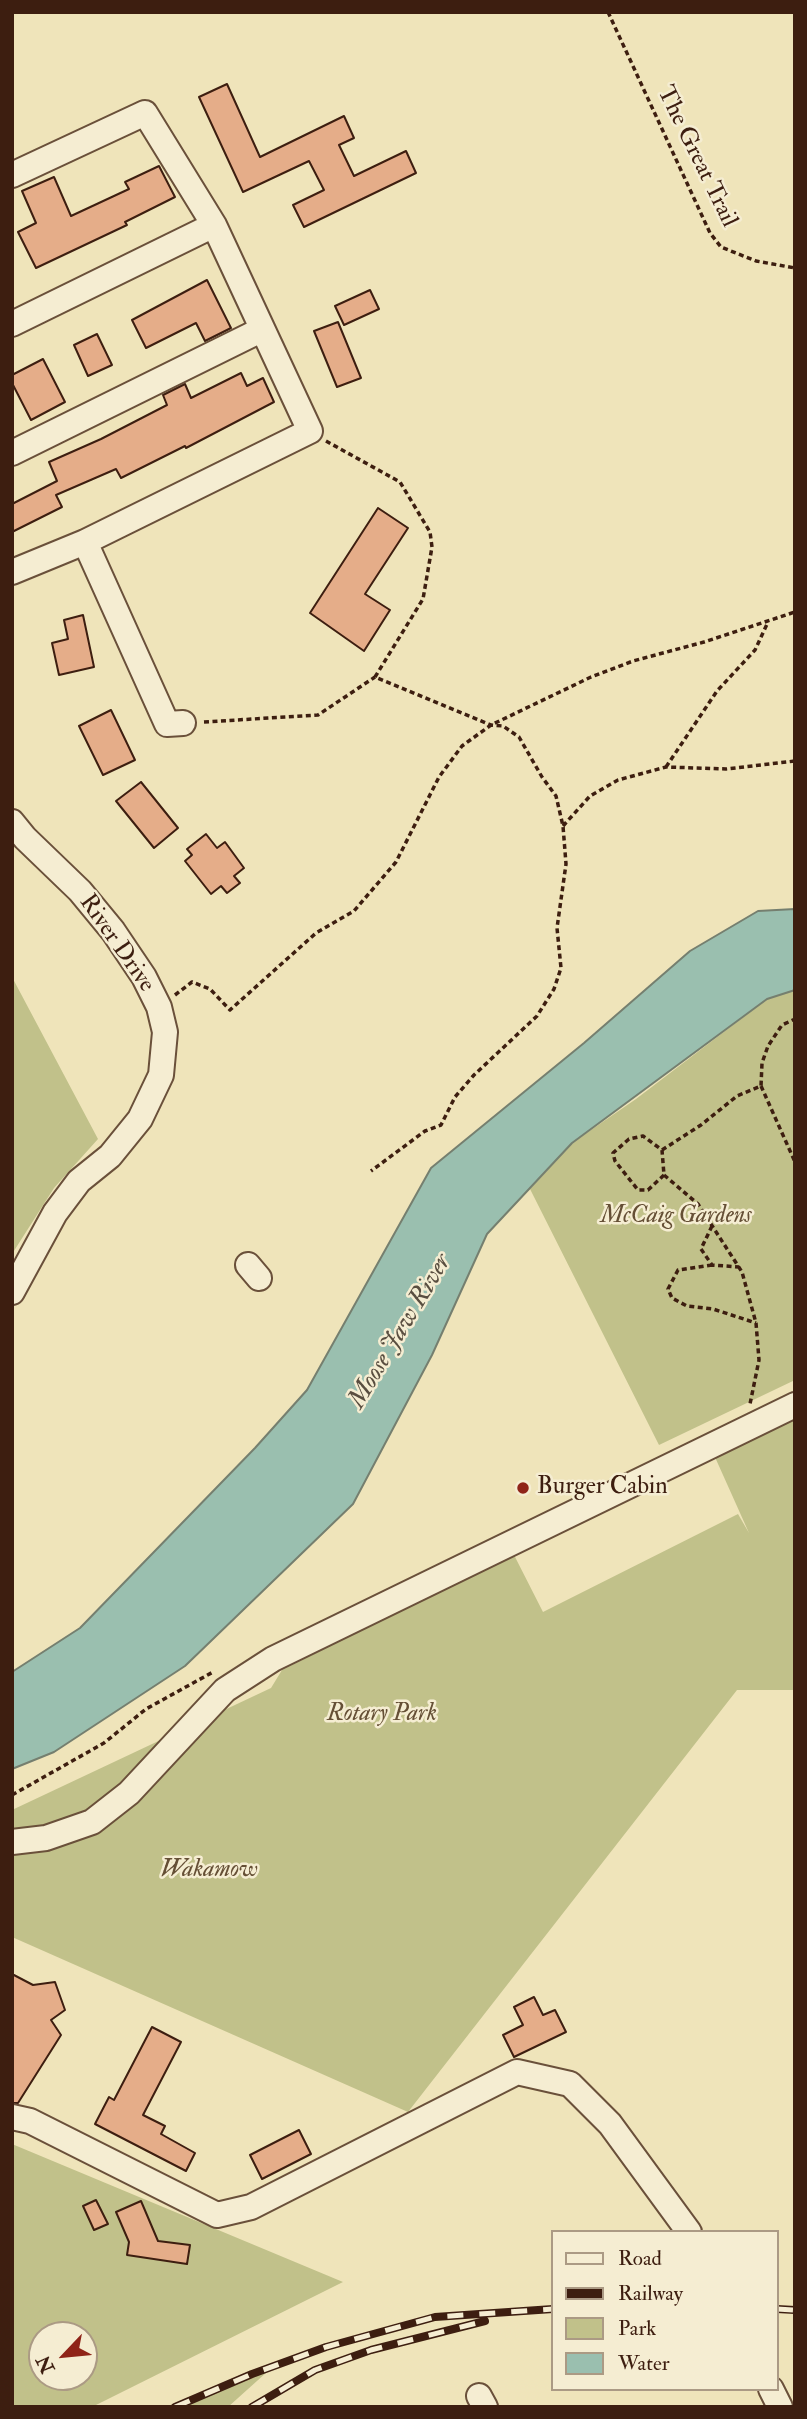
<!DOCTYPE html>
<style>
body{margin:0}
#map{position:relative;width:807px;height:2419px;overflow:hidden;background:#efe4ba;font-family:"IM FELL Double Pica",serif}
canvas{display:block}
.frame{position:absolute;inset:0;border:14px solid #3d1e10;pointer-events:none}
.legend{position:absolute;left:551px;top:2230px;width:228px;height:161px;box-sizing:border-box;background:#f5edd2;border:2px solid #ab9a84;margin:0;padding:9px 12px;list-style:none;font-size:21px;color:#3d1e10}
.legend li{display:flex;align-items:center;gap:14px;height:35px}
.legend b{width:35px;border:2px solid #ab9a84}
.north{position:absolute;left:28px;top:2321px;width:70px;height:70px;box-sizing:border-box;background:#f5edd2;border:2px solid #ab9a84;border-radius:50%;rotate:244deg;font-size:19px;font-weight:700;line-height:28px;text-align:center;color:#3d1e10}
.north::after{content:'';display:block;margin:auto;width:24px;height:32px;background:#8f2418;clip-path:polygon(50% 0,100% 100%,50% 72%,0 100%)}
</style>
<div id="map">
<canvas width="807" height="2419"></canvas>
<div class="frame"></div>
<ul class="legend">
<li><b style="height:9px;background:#f5edd2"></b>Road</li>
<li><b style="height:9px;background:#3d1e10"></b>Railway</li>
<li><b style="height:19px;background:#c1c18a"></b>Park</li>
<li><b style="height:19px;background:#9abfaf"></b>Water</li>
</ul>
<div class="north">N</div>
</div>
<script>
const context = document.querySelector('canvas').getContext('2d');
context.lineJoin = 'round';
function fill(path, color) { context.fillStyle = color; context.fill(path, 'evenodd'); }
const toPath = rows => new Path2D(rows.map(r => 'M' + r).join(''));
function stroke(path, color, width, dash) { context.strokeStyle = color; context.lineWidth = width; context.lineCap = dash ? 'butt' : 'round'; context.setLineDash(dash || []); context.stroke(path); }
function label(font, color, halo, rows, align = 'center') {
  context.font = font + ' "IM FELL Double Pica",serif'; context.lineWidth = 5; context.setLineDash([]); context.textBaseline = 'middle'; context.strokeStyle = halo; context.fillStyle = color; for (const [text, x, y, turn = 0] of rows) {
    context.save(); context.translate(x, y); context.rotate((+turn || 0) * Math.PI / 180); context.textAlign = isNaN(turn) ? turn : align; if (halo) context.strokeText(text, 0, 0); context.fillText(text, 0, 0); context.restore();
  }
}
fill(toPath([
 [12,977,98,1139,54,1188,12,1254],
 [795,990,795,1380,659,1445,530,1189,572,1143,636,1099,767,999],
 [795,1403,795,1690,737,1690,408,2112,12,1937,12,1810,271,1688,282,1670,513,1553,543,1612,738,1514,749,1533,710,1446],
 [12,2144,343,2282,92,2407,12,2407],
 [42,2335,84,2335,84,2377,42,2377],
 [277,2363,228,2407,177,2407]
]), '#c1c18a');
const water = toPath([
 [795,909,795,990,767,999,572,1143,487,1234,432,1355,353,1504,185,1666,54,1752,12,1769,12,1672,80,1628,255,1448,307,1390,431,1168,584,1043,690,951,758,911,795,909]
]);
fill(water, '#9abfaf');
stroke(water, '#757f6f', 2);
const building = toPath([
 [227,84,260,157,344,116,354,138,339,145,354,176,406,151,416,173,304,227,293,205,324,190,309,161,243,192,199,97,227,84],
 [159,166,175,197,125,222,127,225,36,268,18,232,36,223,22,191,54,177,71,216,129,189,125,182,159,166],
 [207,280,231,328,205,341,196,323,146,348,132,320,207,280],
 [370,290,379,309,344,325,335,306,370,290],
 [338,322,361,378,337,387,314,331,338,322],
 [97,334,112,365,88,376,74,345,97,334],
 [43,359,65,402,31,420,12,383,12,375,43,359],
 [241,373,247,386,263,378,274,402,186,448,185,446,121,478,116,469,56,495,62,507,12,532,12,504,57,481,49,462,101,439,167,405,163,395,185,384,191,398,241,373],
 [378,508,408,528,365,594,390,610,364,651,310,613,378,508],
 [83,615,94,667,59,675,52,643,68,639,64,620,83,615],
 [111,710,135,760,103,775,79,726,111,710],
 [141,782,178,828,154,848,116,801,141,782],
 [206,834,217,848,225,842,244,868,234,876,240,883,227,893,221,886,211,894,185,861,192,855,187,849,206,834],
 [12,1974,33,1985,55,1982,65,2010,51,2020,61,2035,18,2103,12,2103,12,1974],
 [534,1997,543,2015,555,2010,566,2032,514,2057,503,2035,523,2025,514,2007,534,1997],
 [152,2027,181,2042,143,2115,165,2126,161,2134,195,2153,186,2171,95,2124,109,2097,114,2100,152,2027],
 [299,2130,311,2154,262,2179,250,2155,299,2130],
 [96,2200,108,2224,94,2230,83,2206,96,2200],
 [141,2201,158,2241,190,2245,187,2264,127,2255,129,2242,116,2212,141,2201]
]);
fill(building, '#e5ad89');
stroke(building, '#3d1e10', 2);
const minor = toPath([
 [12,175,145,113,214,225,310,431,85,542,12,572],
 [12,324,214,225],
 [12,453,261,330],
 [85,542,167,724,183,723],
 [12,822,25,838,80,891,113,931,144,977,159,1007,165,1032,161,1075,140,1119,110,1156,79,1181,55,1213,12,1292],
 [248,1265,259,1278],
 [12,1842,46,1838,92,1822,129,1793,225,1690,273,1659,795,1405],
 [12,2117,30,2121,217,2215,251,2207,517,2072,570,2084,610,2124,689,2232],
 [771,2389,780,2407],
 [479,2396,485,2407]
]);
stroke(minor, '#6a503a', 28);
stroke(toPath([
 [214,12,252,12],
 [608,12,710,233,721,247,756,261,795,268],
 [326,441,400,482,430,532,432,547,423,599,375,677,491,725,503,726,519,737,542,777,556,796,563,826,566,864,557,928,561,968,554,989,537,1016,474,1075,455,1097,441,1125,425,1131,371,1171],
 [204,722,318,715,375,677],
 [666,767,717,691,755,650,768,622],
 [563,826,590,796,618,780,666,767,726,769,795,761],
 [175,995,192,982,210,989,230,1010,316,933,354,911,396,862,439,777,462,746,491,725,591,677,633,661,704,642,795,612],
 [761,1086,795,1162],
 [662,1150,701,1125,737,1096,761,1086,762,1063,768,1046,782,1025,795,1019],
 [664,1175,648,1190,638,1190,615,1161,613,1153,629,1139,643,1136,662,1150,664,1175,698,1204,742,1272,756,1323,759,1360,750,1404],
 [712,1226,701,1249,712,1265,739,1267],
 [712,1265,678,1270,668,1289,672,1298,687,1306,713,1309,756,1323],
 [12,1795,104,1743,146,1709,213,1672]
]), '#3d1e10', 3.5, [5, 3.5]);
stroke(minor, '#f5edd2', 24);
const rail = toPath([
 [777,2309,795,2310],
 [175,2407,252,2374,326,2347,435,2317,553,2309],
 [252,2407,315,2370,371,2350,485,2321]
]);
stroke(rail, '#3d1e10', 8);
stroke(rail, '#f5edd2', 5, [16]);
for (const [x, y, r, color] of [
 [523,1488,7,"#8f2418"]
]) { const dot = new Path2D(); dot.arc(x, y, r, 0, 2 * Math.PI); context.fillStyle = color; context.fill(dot); stroke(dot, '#f5edd2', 2.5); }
label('24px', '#3d1e10', '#f5edd2', [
 ["The Great Trail",696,157,64],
 ["River Drive",116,944,55]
]);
label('italic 24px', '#654f35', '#f5edd2', [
 ["McCaig Gardens",676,1217],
 ["Rotary Park",382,1715],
 ["Wakamow",209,1871]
]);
label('24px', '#3d1e10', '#f5edd2', [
 ["Burger Cabin",537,1488]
], 'left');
label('italic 26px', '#594e40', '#f5edd2', [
 ["Moose Jaw River",401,1332,-59]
]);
</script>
